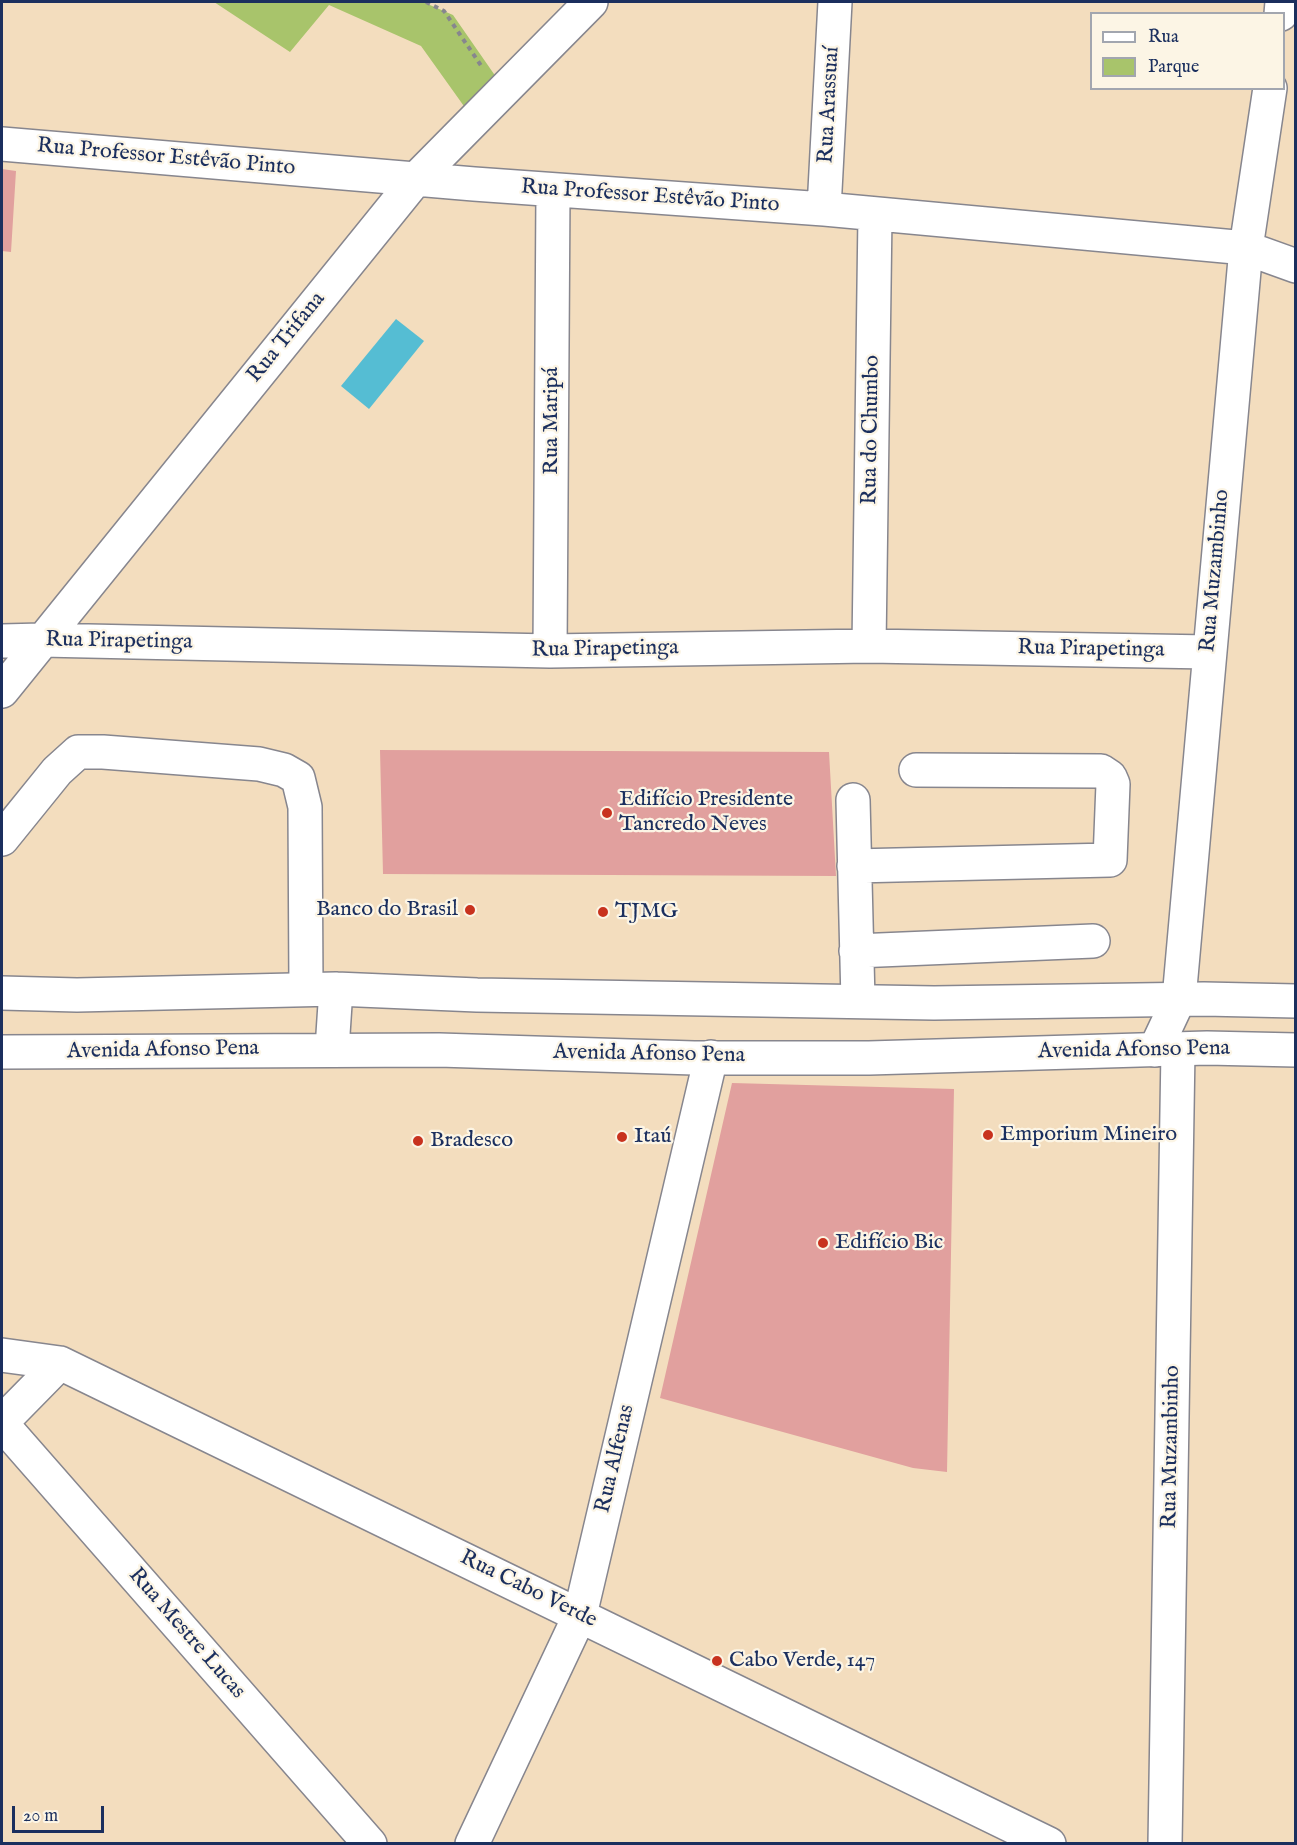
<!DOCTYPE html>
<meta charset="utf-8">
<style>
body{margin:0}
#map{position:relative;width:1297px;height:1845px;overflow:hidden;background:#f3ddbe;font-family:"IM FELL English",serif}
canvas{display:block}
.frame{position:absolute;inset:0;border:3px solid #1b2f5e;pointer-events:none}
.legend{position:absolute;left:1090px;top:12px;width:195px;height:78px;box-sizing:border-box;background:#fcf5e5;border:2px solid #a2a6af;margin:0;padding:8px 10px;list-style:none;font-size:18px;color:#1b2f5e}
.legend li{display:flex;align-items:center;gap:12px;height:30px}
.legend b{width:30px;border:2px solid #a2a6af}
.scale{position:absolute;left:12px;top:1806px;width:92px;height:27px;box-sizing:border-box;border:3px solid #1b2f5e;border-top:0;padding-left:8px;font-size:18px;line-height:21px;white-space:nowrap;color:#1b2f5e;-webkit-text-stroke:4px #fcf5e5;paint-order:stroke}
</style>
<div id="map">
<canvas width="1297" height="1845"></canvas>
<div class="frame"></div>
<ul class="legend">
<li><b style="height:8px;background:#fff"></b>Rua</li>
<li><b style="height:16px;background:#a8c46b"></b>Parque</li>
</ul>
<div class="scale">20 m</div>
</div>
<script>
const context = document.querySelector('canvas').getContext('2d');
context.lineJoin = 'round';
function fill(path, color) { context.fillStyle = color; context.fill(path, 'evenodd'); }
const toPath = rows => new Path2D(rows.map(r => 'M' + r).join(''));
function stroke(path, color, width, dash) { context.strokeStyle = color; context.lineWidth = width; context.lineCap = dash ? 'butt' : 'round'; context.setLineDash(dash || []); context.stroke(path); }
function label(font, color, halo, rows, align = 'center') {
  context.font = font + ' "IM FELL English",serif'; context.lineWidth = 4.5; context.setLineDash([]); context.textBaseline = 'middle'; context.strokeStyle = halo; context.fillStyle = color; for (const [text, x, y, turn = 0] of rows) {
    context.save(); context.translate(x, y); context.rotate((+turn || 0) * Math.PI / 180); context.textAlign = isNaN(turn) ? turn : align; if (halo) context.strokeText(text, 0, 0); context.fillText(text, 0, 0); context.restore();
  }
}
fill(toPath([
 [214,2,423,2,453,15,503,87,471,116,421,46,329,5,290,52]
]), '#a8c46b');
fill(toPath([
 [396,319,424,341,369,409,341,386]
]), '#55bdd3');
fill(toPath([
 [2,169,16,171,11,252,2,251],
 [380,750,829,752,836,876,383,874],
 [732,1083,954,1089,947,1472,913,1468,660,1398]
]), '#e1a09e');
const minor = toPath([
 [1281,14,1282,2],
 [2,144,474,184,824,209,1246,248,1296,266],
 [824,209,835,2],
 [2,641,42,640,550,651,869,646,1209,652],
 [869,646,875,215],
 [550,651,553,191],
 [2,691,416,179,591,2],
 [853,800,858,1001],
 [2,839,57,771,78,752,103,752,259,764,284,770,298,778,305,807,306,989],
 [854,866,1110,860,1113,784,1110,777,1101,771,916,770],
 [856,951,1093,941],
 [1155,1050,1179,999,1246,248,1270,88],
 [2,1355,60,1363,1049,1844],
 [2,1422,60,1363],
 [2,1424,370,1844],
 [472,1844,580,1615,711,1057],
 [1165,1844,1178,1050]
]);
const major = toPath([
 [2,993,77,995,336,989,477,995,934,1003,1204,999,1296,1001],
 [332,1049,336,989],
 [2,1052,439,1050,694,1058,869,1058,1207,1048,1296,1050]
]);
stroke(minor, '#87868e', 36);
stroke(major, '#87868e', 36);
stroke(toPath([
 [426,2,444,11,482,67]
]), '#87868e', 4, [4.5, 4.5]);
stroke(minor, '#fff', 33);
stroke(major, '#fff', 33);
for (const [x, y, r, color] of [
 [607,813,6,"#c8321e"],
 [470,910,6,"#c8321e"],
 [603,912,6,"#c8321e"],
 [988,1135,6,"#c8321e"],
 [622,1137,6,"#c8321e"],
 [418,1141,6,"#c8321e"],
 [823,1243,6,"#c8321e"],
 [717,1661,6,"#c8321e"]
]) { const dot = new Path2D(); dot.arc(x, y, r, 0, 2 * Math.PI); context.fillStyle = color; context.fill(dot); stroke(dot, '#fcf5e5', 2); }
label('22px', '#1b2f5e', '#fcf5e5', [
 ["Rua Arassuaí",830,105,-87],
 ["Rua Professor Estêvão Pinto",166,158,5],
 ["Rua Professor Estêvão Pinto",650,197,4],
 ["Rua Trifana",287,338,-51],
 ["Rua Maripá",552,421,-90],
 ["Rua do Chumbo",872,430,-89],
 ["Rua Muzambinho",1216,571,-85],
 ["Rua Pirapetinga",119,642,1],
 ["Rua Pirapetinga",605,650,-1],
 ["Rua Pirapetinga",1091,650,1],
 ["Avenida Afonso Pena",163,1051,-1],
 ["Avenida Afonso Pena",1134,1051,-1],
 ["Avenida Afonso Pena",649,1055,1],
 ["Rua Muzambinho",1172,1447,-89],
 ["Rua Alfenas",616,1459,-77],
 ["Rua Cabo Verde",528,1590,26],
 ["Rua Mestre Lucas",186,1634,49]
]);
label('22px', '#1b2f5e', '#fcf5e5', [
 ["Edifício Presidente",619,800],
 ["Tancredo Neves",619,825],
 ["Banco do Brasil",458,910,"right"],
 ["TJMG",615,912],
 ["Emporium Mineiro",1000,1135],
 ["Itaú",634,1137],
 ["Bradesco",430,1141],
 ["Edifício Bic",835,1243],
 ["Cabo Verde, 147",729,1661]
], 'left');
</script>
